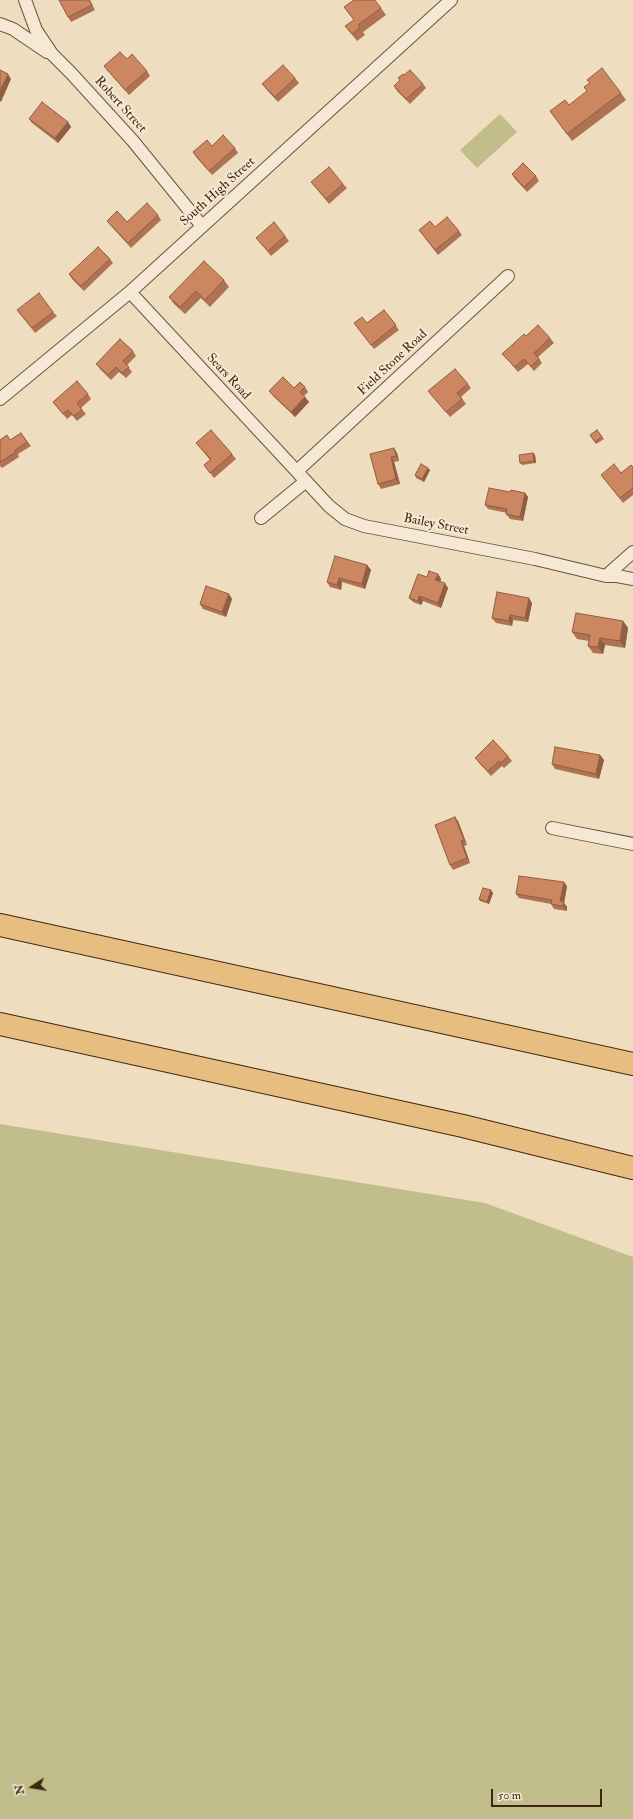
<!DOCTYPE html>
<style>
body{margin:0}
#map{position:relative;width:633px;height:1819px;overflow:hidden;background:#efddbf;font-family:"IM FELL Double Pica",serif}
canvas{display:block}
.north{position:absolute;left:12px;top:1767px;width:40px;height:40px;-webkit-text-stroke:3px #f5e9d5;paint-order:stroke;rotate:258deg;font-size:11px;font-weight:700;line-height:16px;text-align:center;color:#402510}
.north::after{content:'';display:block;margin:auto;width:14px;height:18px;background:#402510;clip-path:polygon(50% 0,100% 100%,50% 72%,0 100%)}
.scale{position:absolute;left:491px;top:1789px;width:111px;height:18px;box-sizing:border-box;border:2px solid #402510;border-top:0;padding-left:5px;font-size:12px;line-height:14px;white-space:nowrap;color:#402510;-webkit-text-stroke:3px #f5e9d5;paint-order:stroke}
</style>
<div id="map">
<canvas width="633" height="1819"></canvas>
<div class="north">N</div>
<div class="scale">50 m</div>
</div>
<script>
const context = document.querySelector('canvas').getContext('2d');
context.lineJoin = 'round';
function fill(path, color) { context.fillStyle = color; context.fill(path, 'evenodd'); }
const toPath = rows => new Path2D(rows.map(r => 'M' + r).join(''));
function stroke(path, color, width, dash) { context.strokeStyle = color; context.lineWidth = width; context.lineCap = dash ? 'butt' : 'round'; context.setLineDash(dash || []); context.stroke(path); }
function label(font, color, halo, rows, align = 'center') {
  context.font = font + ' "IM FELL Double Pica",serif'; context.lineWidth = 4; context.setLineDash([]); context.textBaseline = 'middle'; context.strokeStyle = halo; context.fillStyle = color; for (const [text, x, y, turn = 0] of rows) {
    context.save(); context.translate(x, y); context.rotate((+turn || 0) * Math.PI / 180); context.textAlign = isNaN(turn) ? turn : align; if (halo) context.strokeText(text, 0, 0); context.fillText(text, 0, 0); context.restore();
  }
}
fill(toPath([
 [500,114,517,132,477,168,460,150],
 [0,1124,485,1203,633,1257,633,1819,0,1819]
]), '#c1be8c');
const street = toPath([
 [25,0,36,30,52,54,71,73,133,141,202,226],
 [0,24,13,29,47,52],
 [130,292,329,506,345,519,364,526,535,559,606,576,617,576,633,579],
 [0,399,130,292,451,0],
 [297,471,508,276],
 [261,518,306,481],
 [606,576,633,552],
 [552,828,633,844]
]);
const highway = toPath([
 [0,925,633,1064],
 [0,1024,463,1126,633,1168]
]);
stroke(street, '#6c533c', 14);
stroke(highway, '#402510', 24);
stroke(street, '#f5e9d5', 12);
stroke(highway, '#e8be80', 22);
fill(toPath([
 [90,0,95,10,71,22,68,17],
 [381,8,386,15,363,32,365,35,357,41,345,26,354,20],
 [127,59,147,71,150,76,129,95,108,71,104,66],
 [404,75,423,84,426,88,410,104,397,91,394,86,400,81,398,78],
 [295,78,299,83,278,102,266,89,262,84],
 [621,93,626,100,572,141,550,111,569,105],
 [29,119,68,122,71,127,58,143,32,123],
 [212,146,235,148,238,153,212,175,196,157,193,152],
 [512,174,536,176,539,181,527,192,515,179],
 [311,182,343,184,347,188,329,204],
 [158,215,161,220,131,248,111,226,107,221,127,222],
 [435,227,459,231,462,235,438,255,419,230],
 [285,236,289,241,271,256,256,238],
 [110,259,113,263,84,291,72,279,69,274],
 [224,280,229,287,210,307,201,298,185,314,174,304,169,297],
 [17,310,53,312,57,316,35,333],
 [384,310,399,330,374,349,358,328,367,323],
 [526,336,550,338,554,343,538,357,542,363,534,371,528,364,518,372,506,358,502,354],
 [133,351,136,356,127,365,132,372,126,378,119,372,111,380,100,369,96,364],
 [468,384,471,388,461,397,466,404,450,417,428,391],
 [305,387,308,392,304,396,309,402,295,417,273,396,269,391,294,388],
 [88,394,91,399,81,408,86,414,77,421,72,415,67,419,53,402],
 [597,430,604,439,596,444,590,435],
 [21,433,31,446,18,454,19,457,2,468,0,466,0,440,10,440],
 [196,443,232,454,236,459,214,478,204,465,210,460],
 [397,453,399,461,394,462,400,484,381,489,378,484,370,454],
 [533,453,535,455,536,463,522,465,520,463],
 [633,467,633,495,623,503,601,475,621,473],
 [430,470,424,482,416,478,415,475],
 [510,492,525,493,528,497,523,521,510,519,506,514,507,513,488,509,485,505],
 [367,565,371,570,365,589,342,582,341,590,330,587,327,582],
 [438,574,441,579,440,582,448,588,441,608,423,601,421,605,413,602,409,598,427,577],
 [229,594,232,599,226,617,203,609,200,604],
 [532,603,528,622,513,620,512,626,496,623,492,618],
 [623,621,628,628,625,648,605,645,603,654,593,653,588,646,589,641,577,639,572,632],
 [600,755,604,760,599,779,555,769,552,764],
 [508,756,512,761,504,768,502,766,491,776,479,763,475,758],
 [458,821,467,845,464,846,470,863,453,870,450,865],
 [567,886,564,903,567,907,567,911,554,909,551,904,519,898,516,894],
 [491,890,493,893,489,904,480,901,479,899]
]), '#af7353');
fill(toPath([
 [8,74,11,79,1,102,0,101,0,91],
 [68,122,71,127,58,143,55,138],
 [305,397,309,402,295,417,291,412],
 [394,448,397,453,399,461,396,456],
 [533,453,535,455,536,463,534,461],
 [391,457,394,462,400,484,396,479],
 [428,468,430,470,424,482,422,479],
 [525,493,528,497,523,521,520,517],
 [367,565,371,570,365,589,362,584],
 [438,574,441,579,439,585,435,580],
 [339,578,342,582,341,590,337,585],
 [445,583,448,588,441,608,438,603],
 [229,594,232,599,226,617,222,612],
 [419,596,423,601,421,605,418,601],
 [529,598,532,603,528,622,525,618],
 [510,615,513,620,512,626,509,621],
 [623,621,628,628,625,648,620,641],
 [600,638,605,645,603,654,598,647],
 [600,755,604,760,599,779,596,774],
 [455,817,458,821,467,845,464,840],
 [461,841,464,846,470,863,467,858],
 [564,882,567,886,564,903,567,907,567,911,560,901],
 [491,890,493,893,489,904,487,902]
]), '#8f5e43');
const building = toPath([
 [59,0,89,0,92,5,68,17,59,0],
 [354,0,375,0,381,8,358,25,360,28,352,34,345,26,354,20,344,7,354,0],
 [120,52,127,59,132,54,147,71,125,90,104,66,120,52],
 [283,65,295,78,275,97,262,84,283,65],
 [602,68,621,93,567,134,550,111,565,100,569,105,587,91,584,87,590,83,587,80,602,68],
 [0,70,8,74,0,91,0,70],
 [410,70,423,84,406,99,394,86,400,80,398,78,403,74,404,75,410,70],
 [42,102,68,122,55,138,29,119,42,102],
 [223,135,235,148,209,171,193,152,207,140,212,146,223,135],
 [523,163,536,176,524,187,512,174,523,163],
 [329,167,343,184,326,199,311,182,329,167],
 [147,203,158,215,128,243,107,221,117,211,127,222,147,203],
 [447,217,459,231,435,250,419,230,430,221,435,227,447,217],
 [274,222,285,236,268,251,256,238,274,222],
 [98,247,110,259,81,286,69,274,98,247],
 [204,261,224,280,205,300,196,291,180,307,169,297,204,261],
 [39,293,53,312,32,328,17,310,39,293],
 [384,310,396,325,371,345,354,323,362,317,367,323,384,310],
 [538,325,550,338,534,353,539,359,531,366,524,359,515,367,502,354,524,334,526,336,538,325],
 [120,339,133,351,123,361,129,367,122,373,116,367,108,375,96,364,120,339],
 [455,369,468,384,457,393,462,399,446,412,428,391,455,369],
 [283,377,294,388,300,382,305,387,300,392,305,397,291,412,269,391,283,377],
 [77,381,88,394,77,403,82,410,74,416,68,410,63,414,53,402,77,381],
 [211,430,232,454,210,473,204,465,211,459,196,443,211,430],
 [597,430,602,437,595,442,590,435,597,430],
 [21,433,27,442,15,450,16,452,0,462,0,440,7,435,10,440,21,433],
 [394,448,396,456,391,457,396,479,378,484,370,454,394,448],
 [533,453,534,461,520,463,519,455,533,453],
 [421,464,428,468,422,479,415,475,421,464],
 [614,464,621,473,631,465,633,467,633,488,620,498,601,475,614,464],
 [489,488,510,492,511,490,525,493,520,517,506,514,507,509,485,505,489,488],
 [335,556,367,565,362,584,339,578,337,585,327,582,335,556],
 [429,571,438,574,435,580,445,583,438,603,419,596,418,601,409,598,418,574,427,577,429,571],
 [206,586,229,594,222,612,200,604,206,586],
 [497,592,529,598,525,618,510,615,509,621,492,618,497,592],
 [576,613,623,621,620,641,600,638,598,647,588,646,590,635,572,632,576,613],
 [493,740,508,756,501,763,499,761,488,771,475,758,493,740],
 [555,747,600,755,596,774,552,764,555,747],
 [455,817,464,840,461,841,467,858,450,865,435,825,455,817],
 [519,876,564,882,560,901,564,902,563,906,551,904,552,900,516,894,519,876],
 [483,888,491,890,487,902,479,899,483,888]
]);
fill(building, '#cc8660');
stroke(building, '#8f5e43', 1);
label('13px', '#402510', '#f5e9d5', [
 ["Robert Street",120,105,48],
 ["South High Street",218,192,-42],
 ["Field Stone Road",393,363,-43],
 ["Sears Road",228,377,47],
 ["Bailey Street",436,525,11]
]);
</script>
